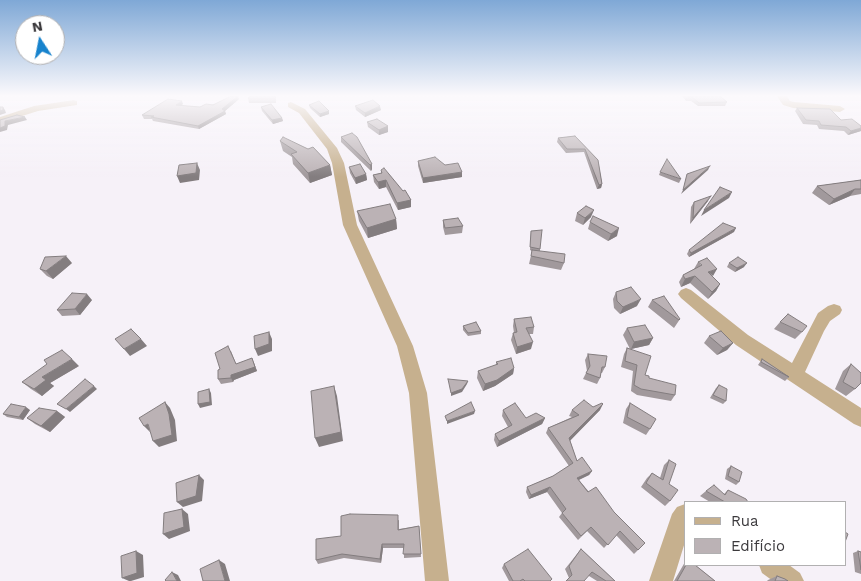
<!DOCTYPE html>
<meta charset="utf-8">
<style>
body{margin:0}
#map{position:relative;width:861px;height:581px;overflow:hidden;background:#f6f1f8;font-family:"Work Sans",sans-serif}
canvas{display:block}
.legend{position:absolute;left:684px;top:501px;width:162px;height:65px;box-sizing:border-box;background:#fff;border:1px solid #b1b0b1;margin:0;padding:6px 9px;list-style:none;font-size:15px;color:#3b393c}
.legend li{display:flex;align-items:center;gap:10px;height:25px}
.legend b{width:25px;border:1px solid #b1b0b1}
.north{position:absolute;left:15px;top:15px;width:50px;height:50px;box-sizing:border-box;background:#fff;border:1px solid #b1b0b1;border-radius:50%;rotate:349deg;font-size:14px;font-weight:700;line-height:20px;text-align:center;color:#3b393c}
.north::after{content:'';display:block;margin:auto;width:18px;height:22px;background:#1783cd;clip-path:polygon(50% 0,100% 100%,50% 72%,0 100%)}
</style>
<div id="map">
<canvas width="861" height="581"></canvas>
<ul class="legend">
<li><b style="height:6px;background:#c6b08e"></b>Rua</li>
<li><b style="height:14px;background:#bbb2b5"></b>Edifício</li>
</ul>
<div class="north">N</div>
</div>
<script>
const context = document.querySelector('canvas').getContext('2d');
context.lineJoin = 'round';
const toPath = rows => new Path2D(rows.map(r => 'M' + r).join(''));
function fill(path, color) { context.fillStyle = color; context.fill(path, 'evenodd'); }
function stroke(path, color, width, dash) { context.strokeStyle = color; context.lineWidth = width; context.lineCap = dash ? 'butt' : 'round'; context.setLineDash(dash || []); context.stroke(path); }
fill(toPath([
 [777,96,787,96,790,101,794,102,840,106,845,109,840,112,793,108,783,105,777,96],
 [74,100,77,101,77,105,38,111,0,123,0,117,34,106,74,100],
 [291,102,305,109,337,148,344,163,357,225,413,346,427,393,449,581,425,581,409,393,397,346,343,225,332,163,327,149,299,113,288,107,288,103,291,102],
 [686,288,691,290,748,335,792,363,818,313,828,306,834,304,840,306,842,310,840,314,830,321,824,331,805,372,861,408,861,427,854,424,736,345,681,298,678,294,681,290,686,288],
 [685,504,685,542,673,581,649,581,672,514,677,507,685,504],
 [759,565,789,565,800,573,804,581,773,581,762,573,759,565]
]), '#c6b08e');
fill(toPath([
 [251,96,276,96,276,103,249,103,248,98],
 [682,96,720,96,727,102,725,106,698,106,691,101,686,101],
 [239,99,225,111,226,114,199,129,153,121,152,119,144,119,142,115,183,104,181,106,200,107],
 [309,105,329,111,329,114,320,117,310,108],
 [355,106,381,110,365,117,356,110],
 [261,107,282,118,283,121,273,124,262,111],
 [797,108,841,120,861,131,848,135,844,131,819,129,817,125,803,124,795,111],
 [367,122,388,126,388,132,379,135,368,127],
 [575,136,598,160,602,184,601,188,597,189,584,152,566,153,557,142,558,138],
 [341,137,372,164,372,169,371,171,341,142],
 [280,141,330,165,332,175,310,183,293,164,292,157,283,151],
 [418,161,445,165,462,172,462,177,423,183,418,166],
 [349,167,366,174,367,180,356,184,350,173],
 [381,170,411,200,411,207,398,210,386,187,379,189,374,182,373,175,381,173],
 [660,172,681,179,679,183,659,175],
 [861,180,861,194,850,196,829,205,812,193,817,186],
 [708,201,690,224,691,207,694,202],
 [357,211,396,219,397,229,368,238,359,221],
 [577,213,591,217,583,225,575,221],
 [443,220,463,226,462,233,445,235,443,227],
 [590,222,617,236,608,241,588,229],
 [531,231,540,249,540,251,564,263,561,270,529,264,532,251,530,250],
 [734,232,689,257,687,254,689,250],
 [698,262,720,284,716,291,708,299,690,283,681,287,679,282,683,275,694,269],
 [72,263,53,279,47,276,40,269],
 [729,263,744,267,735,272,727,267],
 [616,292,637,306,620,314,614,308,613,299],
 [92,300,80,315,62,316,57,310],
 [652,300,680,319,674,328,648,307],
 [514,319,534,327,533,334,529,334,531,349,516,354,511,340,513,333,514,333,513,326],
 [780,322,802,332,795,339,774,329],
 [463,326,481,331,481,334,468,336,463,330],
 [627,328,653,338,649,345,631,349,645,375,649,378,675,395,671,401,637,395,631,391,633,371,621,367,624,354,627,348,630,349,623,335],
 [709,336,733,343,727,350,717,355,704,343],
 [231,351,236,364,254,363,257,371,234,380,233,382,221,384,218,379,220,369],
 [588,354,605,367,602,373,601,373,600,378,597,384,583,379,587,371,585,360],
 [762,359,789,377,785,381,758,365],
 [496,362,514,368,513,374,495,386,483,391,477,378,478,371,496,365],
 [851,364,855,389,846,396,835,389,843,371],
 [79,366,50,383,54,386,42,396,31,389,22,382],
 [719,385,726,401,723,404,710,398,716,388],
 [630,403,650,429,646,435,623,423,626,409],
 [593,407,600,410,570,440,577,461,592,471,589,475,579,480,638,550,634,554,616,535,604,548,587,531,578,540,559,517,562,513,547,492,529,499,526,492,527,487,553,476,569,466,546,433,548,428,572,417,569,416,572,410],
 [30,410,23,420,7,417,3,414],
 [503,410,526,418,545,418,542,424,497,447,494,440,495,434,508,427,502,416],
 [57,411,65,417,50,432,35,424,27,418],
 [669,460,669,484,670,501,665,506,641,487,647,478,652,473,660,478,664,465],
 [731,466,739,482,736,485,725,479,727,469],
 [728,490,748,502,710,502,700,496,706,491,724,494],
 [399,520,399,529,419,526,421,557,404,558,404,548,383,548,381,563,344,558,318,564,316,560,341,536],
 [581,549,615,581,597,581,589,576,569,578,565,569],
 [858,551,861,552,861,574,855,572,853,553],
 [685,562,685,565,695,565,715,581,674,581],
 [504,564,550,581,509,581,502,568],
 [777,576,788,581,767,581,768,580]
]), '#a1999c');
fill(toPath([
 [238,96,239,99,225,111,226,114,199,129,198,126,222,109],
 [182,101,183,104,177,109,176,105],
 [380,106,381,110,365,117,365,113],
 [3,107,5,110,6,113,0,115,0,111],
 [329,111,329,114,320,117,320,114],
 [25,117,27,120,8,125,7,130,0,132,0,128,5,121],
 [282,118,283,121,273,124,272,120],
 [388,126,388,132,379,135,379,130],
 [861,128,861,131,848,135,851,131],
 [197,163,200,170,199,180,180,183,177,176],
 [372,164,372,169,371,171,370,165],
 [330,165,332,175,310,183,308,173],
 [710,166,708,170,681,194,683,190],
 [462,172,462,177,423,183,423,178],
 [366,174,367,180,356,184,355,178],
 [386,180,386,187,379,189,378,182],
 [602,184,601,188,597,189,599,185],
 [855,189,850,196,829,205,834,199],
 [732,192,729,198,701,216,704,210],
 [711,196,708,201,690,224,693,218],
 [411,200,411,207,398,210,397,203],
 [594,210,591,217,583,225,585,218],
 [396,219,397,229,368,238,367,228],
 [619,228,617,236,608,241,611,234],
 [736,228,734,232,689,257,691,253],
 [66,256,72,263,53,279,46,271],
 [747,263,744,267,735,272,737,268],
 [717,269,713,276,708,272],
 [695,276,690,283,681,287,685,279],
 [720,284,716,291,708,299,712,292],
 [87,294,92,300,80,315,75,309],
 [641,299,637,306,620,314,623,307],
 [269,332,272,339,272,351,258,356,255,349],
 [653,338,649,345,631,349,634,342],
 [141,339,147,346,130,356,124,349],
 [533,342,531,349,516,354,517,347],
 [733,343,727,350,717,355,723,348],
 [252,358,257,371,234,380,233,382,231,378,231,375],
 [72,359,79,366,50,383,54,386,42,396,34,389,42,377],
 [514,368,513,374,495,386,483,391,485,384],
 [468,381,467,384,462,392,451,396,451,393],
 [94,386,97,389,70,412,66,409],
 [334,386,337,396,343,441,319,447,315,438],
 [209,389,211,393,212,405,200,408,198,404],
 [165,402,170,408,175,420,177,441,159,447,153,441],
 [603,404,600,410,567,444,569,438],
 [26,407,30,410,23,420,19,417],
 [57,411,65,417,50,432,41,426],
 [475,411,474,414,447,424,447,421],
 [545,418,542,424,497,447,499,441],
 [148,424,150,432,144,426],
 [592,471,589,475,574,482,577,478],
 [199,475,204,480,202,501,183,507,177,502],
 [550,487,547,492,529,499,531,495],
 [182,509,188,514,190,531,169,539,163,534],
 [382,544,383,548,381,563,380,559],
 [136,551,143,555,144,577,131,581,129,581,122,578],
 [219,560,225,564,230,581,225,581],
 [172,572,178,575,181,581,177,581]
]), '#837d7f');
const building = toPath([
 [231,96,238,96,222,109,225,111,198,126,151,117,154,116,142,115,168,99,182,101,176,105,200,107,206,104,213,105,231,96],
 [251,96,275,96,275,98,248,98,251,96],
 [687,96,720,96,727,102,699,103,692,97,688,97,687,96],
 [373,100,380,106,365,113,355,106,373,100],
 [319,101,329,111,320,114,309,105,319,101],
 [271,104,282,118,272,120,261,107,271,104],
 [0,107,3,107,3,110,0,111,0,107],
 [797,108,830,109,841,120,852,119,861,126,861,128,851,131,846,127,821,125,819,121,806,120,797,108],
 [17,115,25,117,5,121,5,126,0,128,0,120,17,115],
 [377,119,388,126,379,130,367,122,377,119],
 [352,133,357,137,372,164,370,165,341,137,352,133],
 [575,136,598,160,602,184,599,185,585,149,567,149,558,138,575,136],
 [283,137,308,149,313,147,330,165,308,173,291,154,297,152,280,141,283,137],
 [435,157,445,165,458,163,462,172,423,178,418,161,435,157],
 [667,159,681,179,660,172,667,159],
 [197,163,196,173,177,176,179,165,197,163],
 [360,164,366,174,355,178,349,167,360,164],
 [710,166,683,190,687,174,710,166],
 [384,168,403,191,405,190,411,200,397,203,386,180,378,182,373,175,382,173,381,170,384,168],
 [861,180,861,189,855,189,834,199,817,186,861,180],
 [720,187,732,192,704,210,720,187],
 [711,196,693,218,694,202,711,196],
 [390,204,396,219,367,228,357,211,390,204],
 [586,206,594,210,585,218,577,213,586,206],
 [593,216,619,228,611,234,590,222,593,216],
 [458,218,463,226,445,228,443,220,458,218],
 [723,223,736,228,691,253,689,250,723,223],
 [542,230,540,249,530,247,531,231,542,230],
 [532,250,565,254,564,263,531,256,532,250],
 [66,256,46,271,40,269,45,257,66,256],
 [738,257,747,263,737,268,729,263,738,257],
 [707,258,717,269,708,272,720,284,712,292,695,276,685,279,683,275,702,265,698,262,707,258],
 [631,287,641,299,623,307,617,301,616,292,631,287],
 [72,293,87,294,75,309,57,310,72,293],
 [664,296,680,319,679,320,652,300,664,296],
 [788,314,807,326,802,332,780,322,788,314],
 [531,317,534,327,526,328,533,342,517,347,513,333,517,332,514,319,531,317],
 [476,322,481,331,468,333,463,326,476,322],
 [645,325,653,338,634,342,627,328,645,325],
 [131,329,141,339,124,349,115,339,131,329],
 [721,331,733,343,723,348,709,336,721,331],
 [269,332,269,344,255,349,254,336,269,332],
 [228,346,236,364,252,358,255,367,231,375,231,378,218,379,218,370,220,369,215,353,228,346],
 [627,348,651,356,645,375,649,376,649,378,676,385,675,395,641,389,634,385,637,365,625,361,627,348],
 [62,350,72,359,42,377,46,380,34,389,22,382,47,364,44,360,62,350],
 [588,354,607,356,605,367,602,367,600,378,586,373,590,366,588,354],
 [511,358,514,368,497,380,485,384,478,371,498,364,496,362,511,358],
 [762,359,789,377,761,362,762,359],
 [851,364,861,373,861,383,855,389,843,382,851,364],
 [85,379,94,386,66,409,57,404,85,379],
 [448,379,468,381,462,389,451,393,448,379],
 [719,385,727,389,726,401,713,395,719,385],
 [334,386,341,432,315,438,311,391,334,386],
 [209,389,210,402,198,404,198,392,209,389],
 [584,400,593,407,602,403,603,404,569,438,577,461,582,457,592,471,577,478,588,492,596,487,614,512,645,543,638,550,620,531,608,545,591,527,581,536,562,513,566,509,550,487,531,495,527,487,553,476,573,463,548,428,579,415,572,410,584,400],
 [165,402,169,414,172,435,153,441,148,424,144,426,139,418,165,402],
 [471,402,475,411,447,421,445,416,471,402],
 [515,403,526,418,536,413,545,418,499,441,495,434,512,425,503,410,515,403],
 [630,403,656,419,650,429,627,417,630,403],
 [11,404,26,407,19,417,3,414,11,404],
 [39,408,57,411,41,426,27,418,39,408],
 [669,460,676,464,669,484,678,490,670,501,646,483,652,473,663,480,669,460],
 [731,466,742,472,739,482,728,476,731,466],
 [199,475,196,496,177,502,176,483,199,475],
 [714,485,725,495,728,490,746,499,748,502,725,502,706,491,714,485],
 [182,509,184,527,163,534,164,513,182,509],
 [350,514,398,515,398,530,419,526,421,554,403,554,404,544,382,544,380,559,342,554,316,560,316,539,341,536,341,516,350,514],
 [845,532,848,534,845,542,845,532],
 [528,549,552,579,550,581,525,581,523,579,520,581,513,581,504,564,528,549],
 [581,549,615,581,606,581,592,572,584,581,566,581,572,575,569,566,581,549],
 [136,551,137,573,122,578,121,556,136,551],
 [858,551,861,552,861,570,858,551],
 [219,560,225,581,203,581,200,569,219,560],
 [686,565,695,565,715,581,677,581,686,565],
 [172,572,177,581,166,581,165,580,172,572],
 [777,576,785,579,788,581,775,581,777,576]
]);
fill(building, '#bbb2b5');
stroke(building, '#837d7f', 1);
const sky = context.createLinearGradient(0, 0, 0, 177);
sky.addColorStop(0, '#7fa8d6');
sky.addColorStop(0.54, '#fbf9fc');
sky.addColorStop(1, '#fbf9fc00');
context.fillStyle = sky;
context.fillRect(0, 0, 861, 177);
</script>
